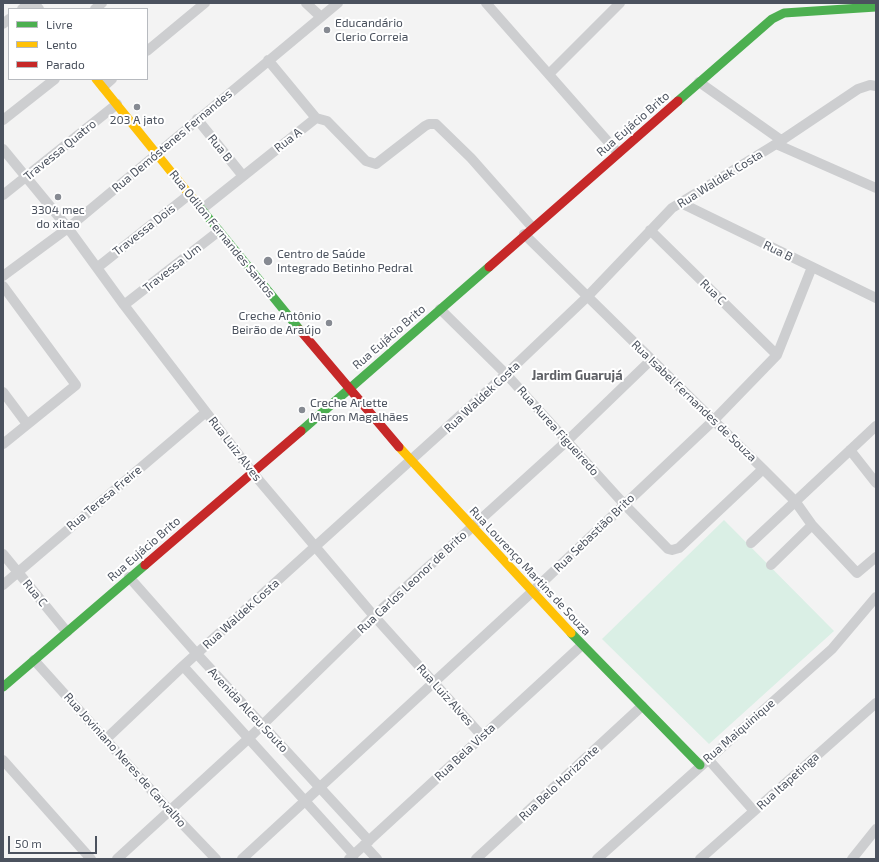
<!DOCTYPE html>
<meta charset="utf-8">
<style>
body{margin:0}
#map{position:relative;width:879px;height:862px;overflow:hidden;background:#f3f3f3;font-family:"Exo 2",sans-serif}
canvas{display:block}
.frame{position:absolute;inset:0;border:4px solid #4b525e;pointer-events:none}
.legend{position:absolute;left:8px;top:8px;width:140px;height:72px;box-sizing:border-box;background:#fff;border:1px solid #b7babf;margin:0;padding:5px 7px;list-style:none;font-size:12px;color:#4b525e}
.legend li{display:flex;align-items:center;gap:8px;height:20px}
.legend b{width:20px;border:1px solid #b7babf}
.scale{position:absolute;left:8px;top:836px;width:89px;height:18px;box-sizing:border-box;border:2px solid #4b525e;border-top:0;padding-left:5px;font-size:12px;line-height:14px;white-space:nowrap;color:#4b525e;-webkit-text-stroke:3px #fff;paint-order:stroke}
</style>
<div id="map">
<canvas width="879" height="862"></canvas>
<div class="frame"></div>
<ul class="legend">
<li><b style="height:5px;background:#4caf50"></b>Livre</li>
<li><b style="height:5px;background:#ffc107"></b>Lento</li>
<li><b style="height:5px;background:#c62828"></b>Parado</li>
</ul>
<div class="scale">50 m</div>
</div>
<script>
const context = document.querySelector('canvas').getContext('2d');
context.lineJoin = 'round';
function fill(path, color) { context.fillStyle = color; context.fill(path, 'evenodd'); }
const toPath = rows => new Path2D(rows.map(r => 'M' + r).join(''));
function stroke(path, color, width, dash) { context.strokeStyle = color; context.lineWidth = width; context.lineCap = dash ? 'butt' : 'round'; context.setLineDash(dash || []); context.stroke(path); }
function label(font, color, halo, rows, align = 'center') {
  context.font = font + ' "Exo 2",sans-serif'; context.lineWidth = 4; context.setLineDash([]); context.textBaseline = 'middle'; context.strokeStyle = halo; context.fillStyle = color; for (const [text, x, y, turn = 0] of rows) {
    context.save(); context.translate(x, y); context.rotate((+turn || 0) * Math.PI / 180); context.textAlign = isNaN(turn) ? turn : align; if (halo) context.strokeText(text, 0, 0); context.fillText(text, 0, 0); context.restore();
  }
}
fill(toPath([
 [724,520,834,631,709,744,602,639]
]), '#daefe5');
stroke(toPath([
 [34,3,39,9],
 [306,3,321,17],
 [486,3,618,153],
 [22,9,30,3],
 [95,9,102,3],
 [3,24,9,19],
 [147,51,205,3],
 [549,74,620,3],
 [699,82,781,140],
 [103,87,112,79],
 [316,118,327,121,366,161,376,164,425,126,429,124,436,124,471,158,532,227],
 [197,119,243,176],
 [3,120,55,79],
 [776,144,876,188],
 [3,149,68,228,124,305,252,472,374,616,482,736],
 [3,195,117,104],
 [681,203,876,298],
 [202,209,316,118,268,60],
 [650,230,777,355],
 [524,234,763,469,795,501,812,525,857,573,876,557],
 [98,267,190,194],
 [3,276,68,228,338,3],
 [3,286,76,385,3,444],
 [124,305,219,231],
 [440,309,506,374,624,504,668,549,672,550,679,548,763,469],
 [3,392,27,424],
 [850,450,876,483],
 [751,543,876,426],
 [3,554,67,632],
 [771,565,812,525],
 [129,577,197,654,369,841],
 [3,585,206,412],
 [34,660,170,811,216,859],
 [183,666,354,855],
 [106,739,183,666,506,374,587,297,672,208,776,144,858,89,870,85,876,86],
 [708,759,754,811],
 [3,760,91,859],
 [364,845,377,859],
 [117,859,248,739,374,616,567,441,652,359],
 [242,859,532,592,714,420,777,355,812,267],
 [349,859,582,645],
 [476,859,642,706],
 [597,859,832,649,876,597],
 [700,859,876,703],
 [852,859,876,829]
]), '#cdced0', 10);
stroke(toPath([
 [678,101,772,19,784,13,876,7],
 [198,205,300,330],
 [301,431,489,267],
 [571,633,700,765],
 [3,687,145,565]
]), '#4caf50', 9);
stroke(toPath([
 [96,79,198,205],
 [399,447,571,633]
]), '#ffc107', 9);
stroke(toPath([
 [489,267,678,101],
 [300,330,399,447],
 [145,565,301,431]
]), '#c62828', 9);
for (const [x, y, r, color] of [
 [327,30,4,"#868a92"],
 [137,107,4,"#868a92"],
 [58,197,4,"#868a92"],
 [268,261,5,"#868a92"],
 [329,323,4,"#868a92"],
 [302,410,4,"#868a92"]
]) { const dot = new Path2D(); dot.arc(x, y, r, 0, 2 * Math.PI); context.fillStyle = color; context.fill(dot); stroke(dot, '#fff', 1.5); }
label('12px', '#4b525e', '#fff', [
 ["Educandário",335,23],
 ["Clerio Correia",335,37],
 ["203 A jato",137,120,"center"],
 ["3304 mec",58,210,"center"],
 ["do xitao",58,224,"center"],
 ["Centro de Saúde",277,254],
 ["Integrado Betinho Pedral",277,268],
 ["Creche Antônio",321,316,"right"],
 ["Beirão de Araújo",321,330,"right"],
 ["Creche Arlette",310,403],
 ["Maron Magalhães",310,417]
], 'left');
label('12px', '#4b525e', '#fff', [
 ["Rua Eujácio Brito",633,124,-41],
 ["Rua A",288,140,-38],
 ["Rua Demóstenes Fernandes",172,141,-40],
 ["Rua B",220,148,51],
 ["Travessa Quatro",60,150,-39],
 ["Rua Waldek Costa",720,179,-32],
 ["Travessa Dois",144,230,-38],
 ["Rua Odilon Fernandes Santos",222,234,51],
 ["Rua B",778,251,26],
 ["Travessa Um",172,268,-38],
 ["Rua C",713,292,44],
 ["Rua Eujácio Brito",389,337,-41],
 ["Rua Waldek Costa",482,397,-43],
 ["Rua Isabel Fernandes de Souza",694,401,44],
 ["Rua Aurea Figueiredo",558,431,48],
 ["Rua Luiz Alves",235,449,52],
 ["Rua Teresa Freire",104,498,-40],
 ["Rua Sebastião Brito",594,533,-44],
 ["Rua Eujácio Brito",144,549,-41],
 ["Rua Lourenço Martins de Souza",530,571,47],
 ["Rua Carlos Leonor de Brito",412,582,-43],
 ["Rua C",35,593,51],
 ["Rua Waldek Costa",241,614,-42],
 ["Rua Luiz Alves",445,695,48],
 ["Avenida Alceu Souto",248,710,47],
 ["Rua Maiquinique",739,731,-41],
 ["Rua Bela Vista",465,752,-43],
 ["Rua Joviniano Neres de Carvalho",125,760,48],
 ["Rua Itapetinga",788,781,-42],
 ["Rua Belo Horizonte",559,783,-43]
]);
label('bold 13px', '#5f6166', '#fff', [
 ["Jardim Guarujá",577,376]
]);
</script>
